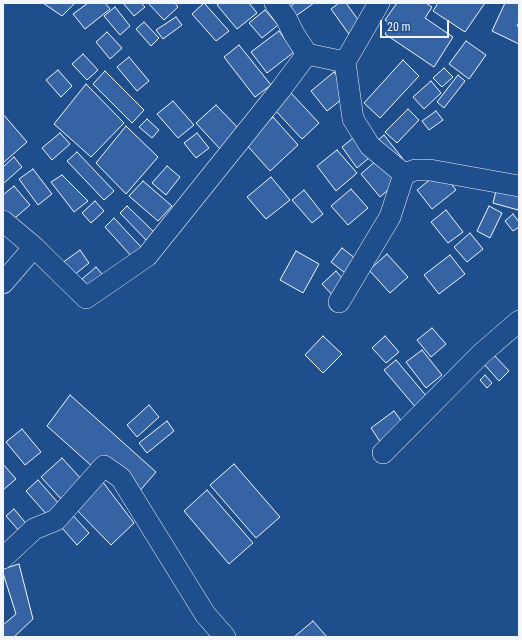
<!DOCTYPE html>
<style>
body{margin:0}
#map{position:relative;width:522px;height:640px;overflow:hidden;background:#1f4e8c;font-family:"Roboto Condensed",sans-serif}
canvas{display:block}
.frame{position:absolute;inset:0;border:4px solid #f2f6ff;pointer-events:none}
.scale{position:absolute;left:380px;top:20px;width:69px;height:18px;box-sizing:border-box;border:2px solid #f2f6ff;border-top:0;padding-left:5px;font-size:12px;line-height:14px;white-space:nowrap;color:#f2f6ff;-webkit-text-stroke:3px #1f4e8c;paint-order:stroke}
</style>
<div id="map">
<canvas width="522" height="640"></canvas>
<div class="frame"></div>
<div class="scale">20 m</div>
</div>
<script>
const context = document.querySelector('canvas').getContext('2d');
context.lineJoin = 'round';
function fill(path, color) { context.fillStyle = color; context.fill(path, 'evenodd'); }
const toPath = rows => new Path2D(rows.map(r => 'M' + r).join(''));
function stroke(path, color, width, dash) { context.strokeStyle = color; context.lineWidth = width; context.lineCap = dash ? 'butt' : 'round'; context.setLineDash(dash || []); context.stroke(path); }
const building = toPath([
 [43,3,75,3,62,16,43,3],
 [88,3,105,3,110,9,85,29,73,14,88,3],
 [123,3,141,3,145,7,134,16,123,3],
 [148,3,175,3,178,7,164,20,148,3],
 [204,3,229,31,216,41,192,14,204,3],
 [220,3,249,3,257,13,237,29,217,5,220,3],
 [295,3,314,3,293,18,287,9,295,3],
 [339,3,346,3,364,28,351,37,331,9,339,3],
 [397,3,426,3,432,7,425,18,453,37,434,67,385,34,391,24,385,20,397,3],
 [438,3,485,3,465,32,433,11,438,3],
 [505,3,519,3,519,22,517,26,519,27,519,44,492,31,505,3],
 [115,7,130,26,120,35,104,16,115,7],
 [265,10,278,25,262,38,249,23,265,10],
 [176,17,182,25,163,39,156,30,176,17],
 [144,22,159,38,151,46,136,29,144,22],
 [279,31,294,52,267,73,251,52,279,31],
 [107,32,122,48,110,59,96,42,107,32],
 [466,41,486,55,469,79,449,64,466,41],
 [239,45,271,85,255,97,224,57,239,45],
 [83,54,98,70,87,80,72,64,83,54],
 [129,57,149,81,137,91,117,67,129,57],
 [403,60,419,76,380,118,364,103,403,60],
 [444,68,453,77,442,87,433,78,444,68],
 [58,70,72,86,61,97,46,80,58,70],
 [105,71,144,110,132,123,93,84,105,71],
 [334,72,351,92,327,111,311,91,334,72],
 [458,75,465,81,444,108,437,102,458,75],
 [431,81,441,93,424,109,413,97,431,81],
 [86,84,124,123,91,157,54,124,86,84],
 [291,93,319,123,302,139,274,109,291,93],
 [173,101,194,125,178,138,157,114,173,101],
 [216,105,240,130,220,149,196,123,216,105],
 [408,109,419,120,397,143,385,132,408,109],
 [436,111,443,120,429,130,422,121,436,111],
 [3,114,27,142,3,163,3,114],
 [273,117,298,145,270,171,245,143,273,117],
 [147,119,159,130,152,138,139,127,147,119],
 [126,126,158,157,126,194,96,163,126,126],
 [60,133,70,144,52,160,42,148,60,133],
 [197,133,209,148,196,158,184,143,197,133],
 [384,135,403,159,377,141,384,135],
 [353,138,369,158,357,168,342,147,353,138],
 [337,150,357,173,336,191,317,166,337,150],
 [77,152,114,191,104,200,67,161,77,152],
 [14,157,22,167,4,183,3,182,3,167,14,157],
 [379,158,398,181,380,197,361,174,379,158],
 [167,166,180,177,166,195,152,183,167,166],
 [33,169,52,194,38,205,19,179,33,169],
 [441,171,456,190,432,209,417,190,441,171],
 [62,175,88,201,74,212,51,182,62,175],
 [271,177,290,200,266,219,247,197,271,177],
 [143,181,172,206,158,221,129,196,143,181],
 [498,183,519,189,519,206,518,210,493,203,498,183],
 [14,186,30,205,9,223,3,216,3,195,14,186],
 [351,189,368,208,348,225,331,206,351,189],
 [304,190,323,214,312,223,292,200,304,190],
 [95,201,104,211,91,223,82,213,95,201],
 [127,206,155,233,147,241,120,213,127,206],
 [489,206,502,213,490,238,477,231,489,206],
 [446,210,463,232,448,243,431,222,446,210],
 [513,214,519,222,519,227,513,231,505,221,513,214],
 [114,218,143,249,133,258,105,227,114,218],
 [470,233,483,249,467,262,454,247,470,233],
 [342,248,360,262,349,276,331,262,342,248],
 [80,250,89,263,73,276,62,263,80,250],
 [296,251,319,264,303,293,280,280,296,251],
 [387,254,408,277,390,293,369,270,387,254],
 [450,255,465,274,439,294,424,275,450,255],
 [96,267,107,280,93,292,82,279,96,267],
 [336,271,349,286,335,298,322,284,336,271],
 [432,328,446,344,431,357,417,340,432,328],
 [323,336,342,354,323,373,305,355,323,336],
 [385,336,399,352,386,363,372,348,385,336],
 [422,350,442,375,426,388,406,362,422,350],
 [494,355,509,371,499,381,484,364,494,355],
 [396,360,429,399,417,409,384,370,396,360],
 [485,375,492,383,487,388,480,380,485,375],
 [70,395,156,472,131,501,47,426,70,395],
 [149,405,159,417,137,437,127,425,149,405],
 [394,411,405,426,381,443,371,428,394,411],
 [167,421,174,431,147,453,139,443,167,421],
 [22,429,41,452,25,465,6,442,22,429],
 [62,458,83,481,62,500,41,477,62,458],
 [3,464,16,479,3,490,3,464],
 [234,464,280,517,256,538,210,485,234,464],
 [99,477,134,523,111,545,72,505,99,477],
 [38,480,60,505,48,516,26,491,38,480],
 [207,490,253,543,229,564,184,511,207,490],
 [14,509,29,527,21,533,6,516,14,509],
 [67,509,89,533,77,545,55,520,67,509],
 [19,564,33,619,14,637,3,637,3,625,16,614,3,573,3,569,19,564],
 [313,621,327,637,294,637,313,621]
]);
fill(building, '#3563a3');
stroke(building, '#f2f6ff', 1);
const minor = toPath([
 [275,3,286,18,294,34,307,54,345,62,379,3],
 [404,174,415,170,430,170,519,186],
 [3,221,34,247],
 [3,283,34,247,86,298,147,256,281,89,307,54],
 [339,302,390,217,404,174,370,146,353,119,345,62],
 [383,453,481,354,519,321],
 [3,558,34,529,56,520,104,466,121,478,205,614,225,637]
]);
stroke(minor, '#f2f6ff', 22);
stroke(minor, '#1f4e8c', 21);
</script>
